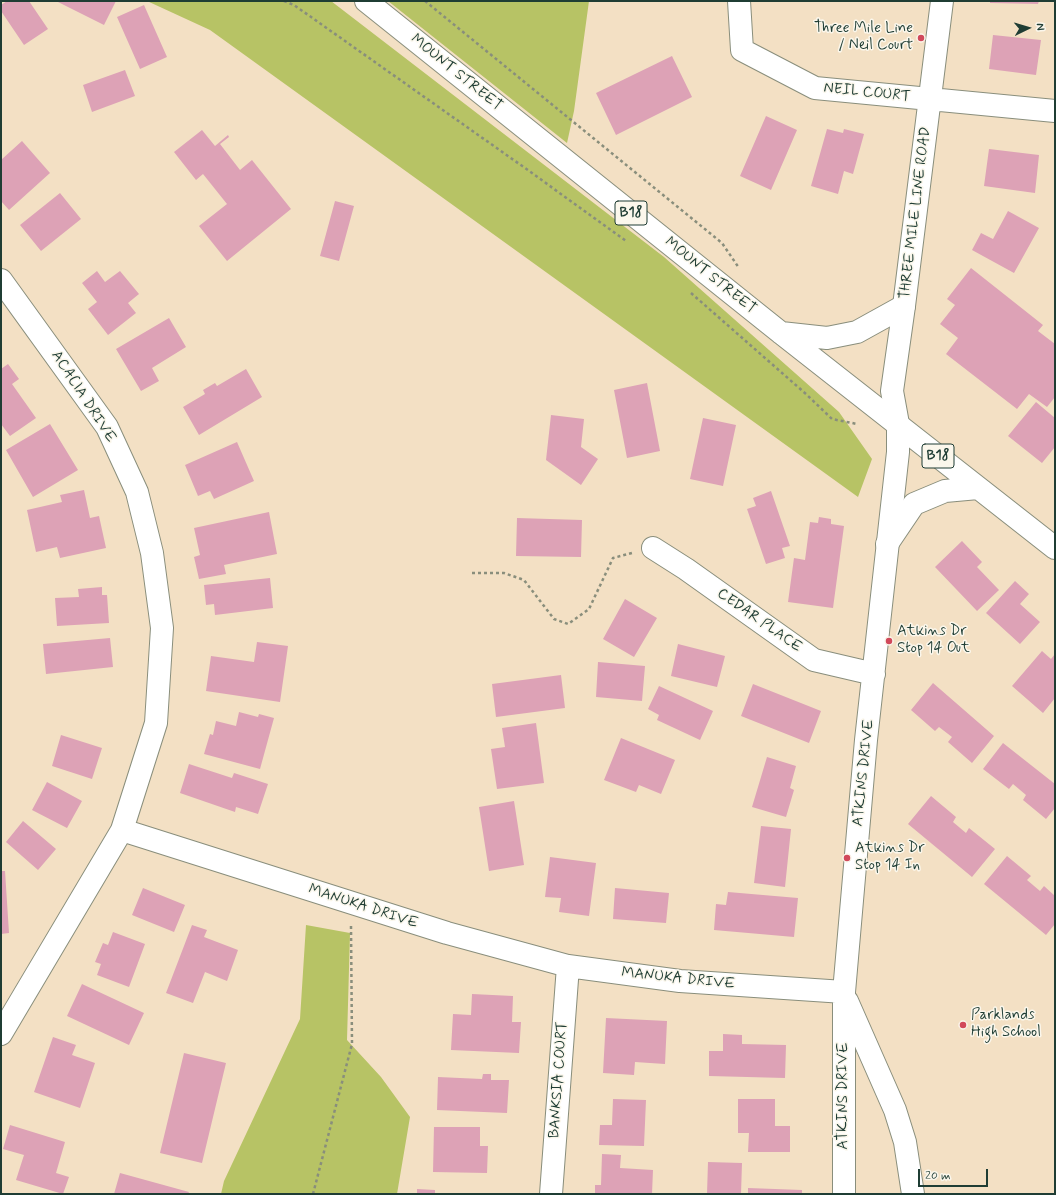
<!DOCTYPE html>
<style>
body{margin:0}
#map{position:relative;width:1056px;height:1195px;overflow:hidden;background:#f3e0c4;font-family:Mynerve,sans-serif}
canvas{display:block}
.frame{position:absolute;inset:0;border:2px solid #1f3d34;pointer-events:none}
.north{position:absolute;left:1008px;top:8px;width:40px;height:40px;-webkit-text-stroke:3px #fbf7ec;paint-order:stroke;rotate:85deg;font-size:11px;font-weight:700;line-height:16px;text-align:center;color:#1f3d34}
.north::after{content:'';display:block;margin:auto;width:14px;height:18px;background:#1f3d34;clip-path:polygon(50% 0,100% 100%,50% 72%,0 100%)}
.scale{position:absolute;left:918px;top:1169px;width:70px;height:18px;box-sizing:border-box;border:2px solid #1f3d34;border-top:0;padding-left:5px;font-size:12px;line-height:14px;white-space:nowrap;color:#1f3d34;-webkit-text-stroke:3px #fbf7ec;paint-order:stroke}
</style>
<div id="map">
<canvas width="1056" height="1195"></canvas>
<div class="frame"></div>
<div class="north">N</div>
<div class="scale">20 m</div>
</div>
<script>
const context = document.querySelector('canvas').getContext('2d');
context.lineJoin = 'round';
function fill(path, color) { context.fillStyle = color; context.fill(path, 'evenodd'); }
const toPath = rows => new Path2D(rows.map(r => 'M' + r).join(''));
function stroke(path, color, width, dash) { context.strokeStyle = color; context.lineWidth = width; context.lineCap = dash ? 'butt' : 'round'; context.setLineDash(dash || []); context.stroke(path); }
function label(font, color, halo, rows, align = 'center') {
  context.font = font + ' Mynerve,sans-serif'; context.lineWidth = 3; context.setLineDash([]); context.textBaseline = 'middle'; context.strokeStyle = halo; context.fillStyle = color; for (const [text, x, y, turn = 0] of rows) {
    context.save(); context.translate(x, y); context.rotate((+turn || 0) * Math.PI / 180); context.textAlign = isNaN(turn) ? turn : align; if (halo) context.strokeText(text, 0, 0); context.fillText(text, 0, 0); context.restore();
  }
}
fill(toPath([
 [147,1,331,1,664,257,839,412,872,459,858,497,210,30],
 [388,1,589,1,574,111,567,143],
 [306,925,350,933,347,1040,381,1077,410,1117,397,1194,221,1194,224,1181,300,1019]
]), '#b7c365');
fill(toPath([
 [7,1,29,1,48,29,24,45,1,11,1,5],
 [56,1,116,1,104,25],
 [990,1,1039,1,1038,4,990,3],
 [144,5,167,57,140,69,117,17],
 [993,35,1041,40,1036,75,989,69],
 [672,56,692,97,616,135,596,93],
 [125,70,135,96,92,112,83,85],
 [766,116,797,130,771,190,740,176],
 [827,129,843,133,844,129,864,134,853,174,844,171,838,194,811,186],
 [202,130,215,146,228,135,229,137,220,144,240,170,252,160,291,209,227,261,199,226,227,204,203,174,196,180,174,152],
 [22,141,50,173,9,210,1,201,1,160],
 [989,149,1039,155,1035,193,984,186],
 [60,193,81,219,41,251,20,225],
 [335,201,354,206,339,261,320,256],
 [1008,211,1039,228,1014,273,972,250,981,233,993,239],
 [971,268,1043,325,1038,331,1055,344,1055,397,1047,407,1029,394,1017,409,946,354,958,338,940,324,955,305,947,299],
 [97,271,105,282,120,271,139,294,128,303,136,313,108,335,88,309,97,302,82,283],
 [169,318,186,347,152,368,159,381,141,391,116,349],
 [8,364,19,379,12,384,36,418,10,436,1,424,1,369],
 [246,369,262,397,199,435,183,407,205,394,203,390,215,383,217,386],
 [647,383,660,451,627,458,614,390],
 [1036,402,1055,418,1055,447,1042,463,1008,436],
 [551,415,584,419,581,447,598,459,581,485,546,460],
 [703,418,736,425,723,486,690,479],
 [50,424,78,470,33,497,6,450],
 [237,442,254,481,214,499,210,491,198,496,185,465],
 [84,490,90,518,99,516,106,548,60,558,57,547,36,552,27,510,62,502,60,495],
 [771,491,790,546,782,548,785,558,766,564,747,509,756,506,753,498],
 [269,512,277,554,224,565,226,574,199,579,194,557,200,555,194,528],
 [819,517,831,519,831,524,844,526,833,608,788,602,794,558,805,560,810,522,818,523],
 [517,518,582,520,581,557,516,556],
 [962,541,982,562,977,567,999,590,977,611,935,567],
 [270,578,273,608,215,615,214,604,206,605,204,585],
 [1015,581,1029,594,1020,604,1040,622,1020,644,986,613],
 [102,587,102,595,107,595,109,623,57,626,55,598,79,597,78,589],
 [625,599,657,618,634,657,603,639],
 [110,638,113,667,46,674,43,644],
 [257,642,288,646,280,702,206,691,211,656,254,662],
 [678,644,725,656,717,687,671,676],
 [1042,651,1051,659,1055,654,1055,698,1043,713,1012,686],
 [598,662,645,666,642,701,596,697],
 [561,675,565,708,496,717,492,684],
 [933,683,994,736,972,763,948,742,952,737,939,727,935,731,911,710],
 [753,684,821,711,809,743,741,716],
 [659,686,713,711,700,740,657,720,659,715,648,709],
 [239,712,258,717,259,714,274,718,260,769,204,754,210,734,213,735,216,721,236,726],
 [536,723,544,783,497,789,491,749,505,747,502,728],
 [61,735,102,748,92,779,52,766],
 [621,738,675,760,661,794,639,785,636,792,604,780],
 [1003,743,1055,784,1055,808,1046,819,1023,800,1026,795,1013,784,1009,789,983,769],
 [767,757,796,766,790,788,794,790,786,817,752,807],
 [189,764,232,778,234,773,268,784,258,814,236,807,235,812,180,793],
 [47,782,82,801,67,828,32,810],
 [931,796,956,817,953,822,966,833,969,828,995,849,972,877,908,824],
 [514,801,524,865,489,871,479,807],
 [23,821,56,849,38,870,6,842],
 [761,826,791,829,785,887,754,883],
 [1007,856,1031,876,1027,880,1040,891,1044,886,1055,896,1055,924,1046,935,984,884],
 [550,857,596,863,589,916,559,912,561,898,545,897],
 [1,871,5,871,9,933,1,934],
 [143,888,185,905,174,932,132,915],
 [615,888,669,893,666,923,613,919],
 [728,892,798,898,794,937,714,930,716,904,726,905],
 [192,925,207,930,204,937,238,950,227,981,205,972,193,1003,166,993],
 [113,932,145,944,129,987,97,975,101,964,95,962,103,943,108,945],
 [82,984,144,1013,129,1045,67,1016],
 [472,994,513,996,512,1022,521,1022,519,1053,451,1050,453,1014,471,1015],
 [606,1018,667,1021,665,1064,635,1062,634,1075,603,1073],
 [723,1034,742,1035,742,1044,786,1045,785,1078,709,1076,709,1051,723,1051],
 [53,1037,76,1045,72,1055,95,1063,80,1108,34,1092],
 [184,1053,226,1063,202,1163,160,1153],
 [483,1074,491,1074,491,1080,509,1080,507,1113,437,1110,438,1077,482,1079],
 [613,1099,646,1100,644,1146,599,1145,600,1125,612,1125],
 [738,1099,775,1099,775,1126,790,1126,790,1152,748,1152,749,1133,738,1133],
 [10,1125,65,1142,56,1173,69,1177,63,1194,16,1180,24,1155,3,1149],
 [434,1127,480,1127,480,1146,488,1146,487,1173,433,1172],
 [602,1154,621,1155,620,1168,653,1170,652,1194,595,1194,595,1185,601,1185],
 [708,1162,742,1163,741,1194,707,1194],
 [120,1173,189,1192,188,1194,114,1194],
 [748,1188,802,1190,802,1194,748,1194],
 [417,1189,435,1190,435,1194,417,1194]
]), '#dda2b6');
const minor = toPath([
 [739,1,742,50,815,88,1055,111],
 [1,280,107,427,137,492,152,553,162,628,156,723,122,830],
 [653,548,686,569,814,660,874,674],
 [847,1001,895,1110,905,1142,913,1194],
 [1,1034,122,830,447,933,568,966,680,981,844,992],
 [551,1194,568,966],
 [844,1194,844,992,866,740,898,452,898,424,892,391,904,306,942,1]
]);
const highway = toPath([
 [366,1,781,333,1055,548],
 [781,333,827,338,857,332,904,306],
 [887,544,914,504,945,491,978,488]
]);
stroke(minor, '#898e7c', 24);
stroke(highway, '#898e7c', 24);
stroke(toPath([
 [284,1,294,5,525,168,626,241],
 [425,1,722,243,739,268],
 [691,293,806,394,832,419,857,424],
 [472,573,504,573,524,580,554,619,568,624,589,609,613,558,632,553],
 [313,1194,352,1044,351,926]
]), '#898e7c', 2.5, [3, 3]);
stroke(minor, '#fff', 22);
stroke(highway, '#fff', 22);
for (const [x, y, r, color] of [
 [921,38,4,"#d1495b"],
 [889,641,4,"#d1495b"],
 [847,858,4,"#d1495b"],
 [963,1025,4,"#d1495b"]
]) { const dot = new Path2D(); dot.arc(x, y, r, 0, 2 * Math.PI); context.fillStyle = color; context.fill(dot); stroke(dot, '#fbf7ec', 1.5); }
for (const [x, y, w] of [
 [631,213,32],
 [938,456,32]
]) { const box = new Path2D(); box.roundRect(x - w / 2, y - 12, w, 24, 3); context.fillStyle = '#fbf7ec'; context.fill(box); stroke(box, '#1f3d34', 1); }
label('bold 14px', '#1f3d34', null, [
 ["B18",631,213],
 ["B18",938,456]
]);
label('15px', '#1f3d34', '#fbf7ec', [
 ["Three Mile Line",913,29,"right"],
 ["/ Neil Court",913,46,"right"],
 ["Atkins Dr",897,632],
 ["Stop 14 Out",897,649],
 ["Atkins Dr",855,849],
 ["Stop 14 In",855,866],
 ["Parklands",971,1016],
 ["High School",971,1033]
], 'left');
label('15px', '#1f3d34', '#fbf7ec', [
 ["MOUNT STREET",456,73,39],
 ["NEIL COURT",867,93,6],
 ["THREE MILE LINE ROAD",916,213,-83],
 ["MOUNT STREET",710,276,39],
 ["ACACIA DRIVE",83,397,57],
 ["CEDAR PLACE",759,621,35],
 ["ATKINS DRIVE",864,773,-84],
 ["MANUKA DRIVE",363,907,18],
 ["MANUKA DRIVE",678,979,6],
 ["BANKSIA COURT",559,1080,-86],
 ["ATKINS DRIVE",844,1096,-90]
]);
</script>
